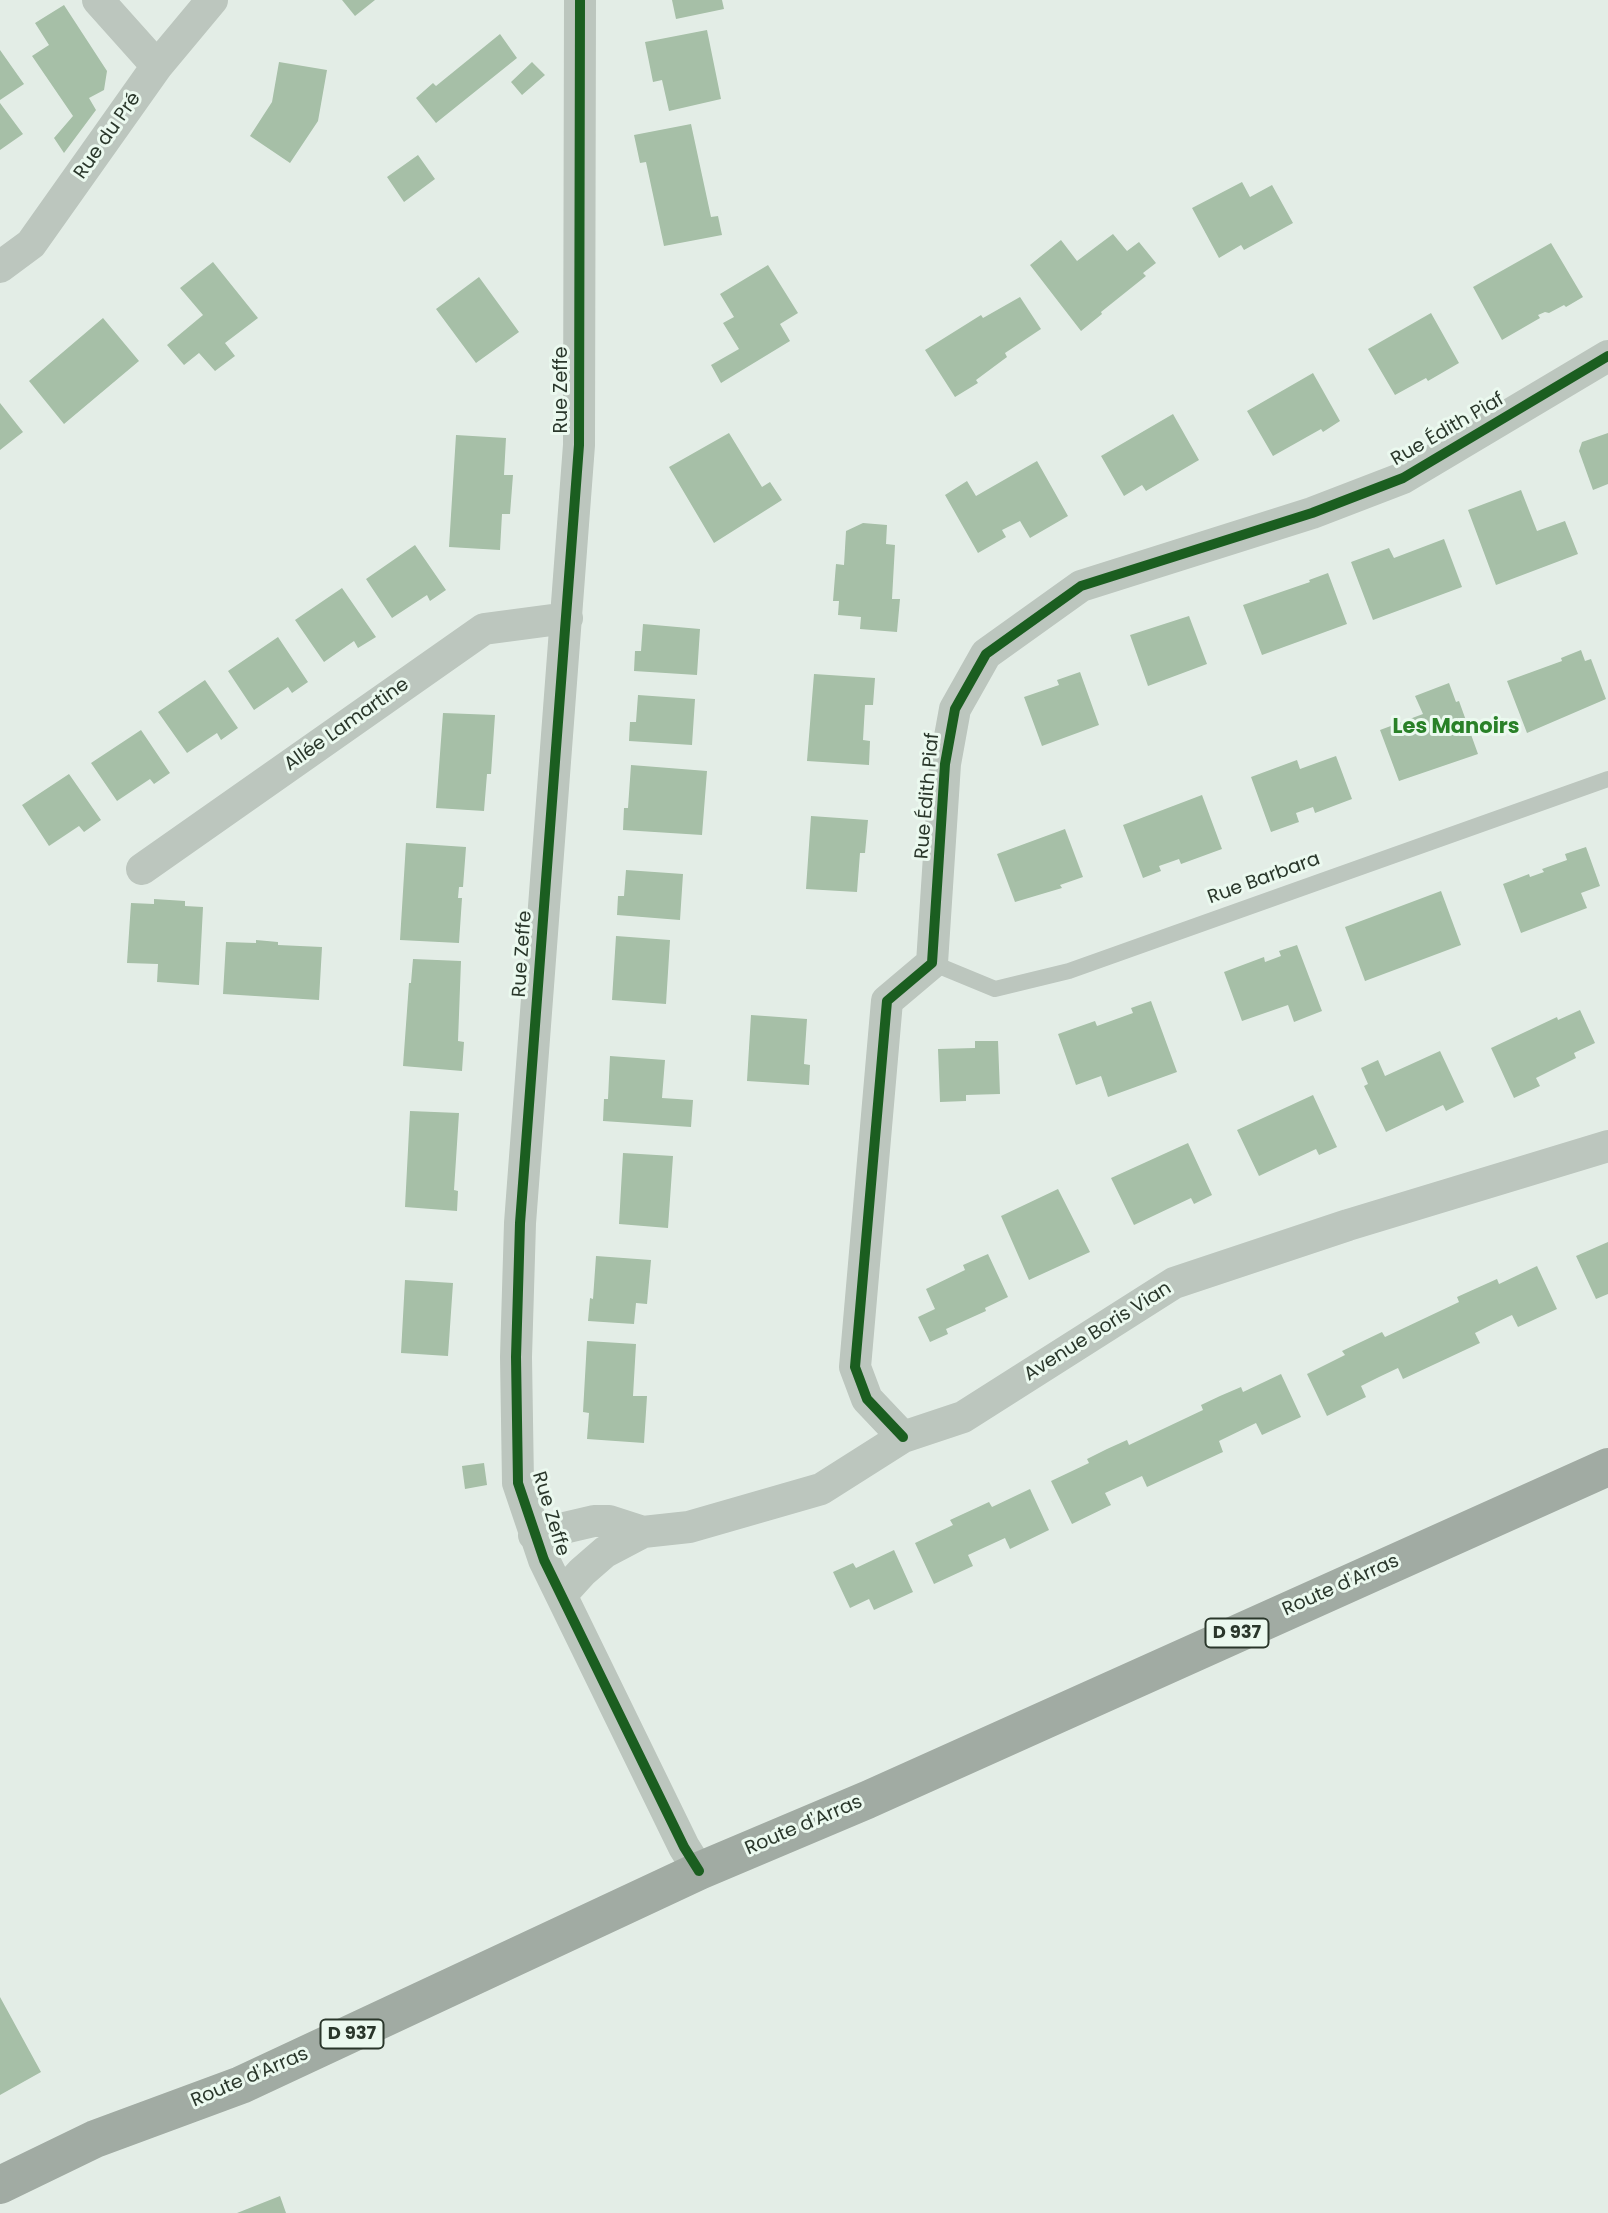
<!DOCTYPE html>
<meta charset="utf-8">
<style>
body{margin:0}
canvas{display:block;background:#e3ede6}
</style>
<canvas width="1608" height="2213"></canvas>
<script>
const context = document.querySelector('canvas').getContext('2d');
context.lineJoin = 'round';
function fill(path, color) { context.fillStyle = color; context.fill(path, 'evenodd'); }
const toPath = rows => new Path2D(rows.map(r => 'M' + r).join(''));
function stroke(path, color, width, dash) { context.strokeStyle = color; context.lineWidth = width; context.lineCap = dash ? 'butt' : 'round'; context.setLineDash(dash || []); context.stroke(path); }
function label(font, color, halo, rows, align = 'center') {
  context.font = font + ' Poppins,sans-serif'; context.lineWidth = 6; context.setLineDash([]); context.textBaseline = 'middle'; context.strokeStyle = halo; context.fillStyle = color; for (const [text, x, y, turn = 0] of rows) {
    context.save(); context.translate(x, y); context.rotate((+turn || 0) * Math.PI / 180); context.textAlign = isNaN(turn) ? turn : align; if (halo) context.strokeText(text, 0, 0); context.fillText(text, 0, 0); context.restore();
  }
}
fill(toPath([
 [342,0,375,0,355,16],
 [672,0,722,0,724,9,676,19],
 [64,5,107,71,104,90,89,98,96,110,64,153,54,138,73,116,32,56,49,45,35,23],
 [707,30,721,99,669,111,662,80,653,82,645,42],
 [500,34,517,58,436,123,416,98,433,83,436,86],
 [0,50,24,84,0,100],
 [279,62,327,70,318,121,290,163,250,136,272,102],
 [532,62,545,75,522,95,511,82],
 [0,103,23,134,0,150],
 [691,124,711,217,718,216,722,235,664,246,646,162,640,163,634,135],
 [418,155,435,179,404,202,387,177],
 [1242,182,1250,197,1272,185,1293,223,1244,250,1241,245,1219,258,1192,208],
 [1113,234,1127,251,1139,242,1156,263,1143,273,1146,276,1101,312,1102,314,1081,331,1030,265,1061,240,1077,261],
 [1551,243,1583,297,1566,307,1564,305,1549,313,1545,312,1538,315,1540,318,1502,340,1473,287],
 [213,262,258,318,225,343,235,356,215,371,199,353,184,365,167,345,203,315,180,288],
 [768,265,798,313,780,324,790,341,721,383,711,365,739,349,723,323,734,317,720,294],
 [479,277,519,332,476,363,436,309],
 [1020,297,1041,329,1005,353,1007,357,976,380,978,383,955,397,925,350,981,315,983,318],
 [1431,313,1459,363,1428,381,1426,378,1395,395,1368,349],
 [103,318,139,361,64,424,29,381],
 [1313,373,1340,421,1323,432,1321,429,1273,456,1247,411],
 [0,403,23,432,0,450],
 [1173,414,1199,460,1146,491,1142,485,1124,496,1101,456],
 [729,433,762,487,770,482,782,500,714,543,669,467],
 [1608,433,1608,484,1593,490,1579,451,1582,442],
 [456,435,506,438,504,475,513,475,510,514,502,514,500,550,449,547],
 [1037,461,1068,516,1030,538,1020,521,1002,530,1006,537,978,553,945,495,967,481,976,496],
 [1521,490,1537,531,1565,521,1578,554,1496,585,1468,510],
 [863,523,887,525,886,544,895,545,892,599,900,599,897,632,860,629,861,617,838,615,839,601,833,601,836,564,844,565,846,531],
 [1444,539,1462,587,1373,620,1351,562,1389,548,1394,558],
 [415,545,446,590,430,601,427,595,392,618,366,579],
 [1328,573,1347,624,1262,655,1243,605,1310,582,1309,580],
 [342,588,376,637,358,648,354,641,324,662,295,620],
 [1189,616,1207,664,1148,686,1130,635],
 [643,624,700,629,697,675,634,671,635,651,641,651],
 [278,637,308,682,292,693,288,687,254,710,228,671],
 [1581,650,1585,661,1591,659,1606,699,1527,733,1507,681,1562,661,1561,658],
 [1080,672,1099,725,1042,746,1024,697,1059,685,1057,680],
 [814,674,875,678,873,705,865,705,863,740,870,741,869,765,807,761],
 [205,680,238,728,221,740,217,733,187,753,158,712],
 [1449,683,1456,702,1459,701,1478,754,1399,781,1380,730,1423,714,1415,696],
 [638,695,695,699,692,745,629,741,630,722,636,722],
 [443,713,495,715,491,774,487,774,484,811,436,808],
 [141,730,170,773,154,784,150,779,117,801,91,763],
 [1336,756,1352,799,1315,813,1313,807,1296,813,1299,822,1271,832,1251,777,1297,760,1300,769],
 [631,765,707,771,702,835,623,830,624,808,628,808],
 [69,774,101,820,84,832,79,826,49,846,22,805],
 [1202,795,1222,849,1181,864,1179,859,1159,866,1161,871,1143,878,1123,825],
 [811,816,868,820,865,853,860,853,857,892,806,889],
 [1065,829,1083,877,1060,885,1062,888,1015,902,997,854],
 [406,843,466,847,463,887,459,887,458,898,462,898,459,943,400,940],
 [1586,847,1600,886,1581,893,1587,908,1521,933,1503,884,1529,874,1530,877,1544,872,1542,869,1567,860,1565,854],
 [626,870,683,874,680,920,617,915,618,896,624,896],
 [1441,891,1461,945,1365,981,1345,927],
 [154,899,185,901,185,906,203,907,199,985,157,982,158,964,127,963,131,903,154,904],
 [616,936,670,940,666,1004,612,1000],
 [256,940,278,942,278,945,322,947,319,1000,223,994,226,942,256,943],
 [1297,945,1322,1011,1294,1022,1288,1005,1242,1021,1224,972,1264,957,1265,962,1281,956,1279,951],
 [413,959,461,961,458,1041,464,1042,462,1071,403,1066,409,983,411,983],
 [1151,1001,1177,1072,1108,1097,1101,1076,1076,1085,1058,1034,1095,1021,1097,1026,1133,1013,1131,1008],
 [1580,1010,1595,1043,1574,1053,1576,1058,1536,1078,1540,1086,1514,1098,1491,1048,1557,1017,1558,1020],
 [751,1015,807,1019,804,1064,810,1065,809,1085,747,1081],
 [975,1041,998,1041,1000,1094,966,1095,966,1101,940,1102,938,1049,975,1048],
 [1440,1051,1464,1102,1446,1111,1443,1105,1386,1132,1364,1086,1368,1084,1361,1068,1378,1060,1385,1076],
 [610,1056,665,1060,662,1098,693,1100,691,1127,603,1121,604,1099,608,1099],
 [1313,1095,1337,1147,1319,1155,1316,1149,1259,1176,1237,1130],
 [410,1111,459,1113,454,1190,458,1191,457,1211,405,1207],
 [1188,1143,1212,1195,1194,1204,1191,1198,1134,1225,1111,1178],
 [623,1153,673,1156,668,1228,619,1224],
 [1058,1189,1090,1252,1029,1280,1001,1216],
 [1608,1242,1608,1294,1596,1299,1576,1256],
 [988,1254,1008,1297,985,1308,986,1311,946,1329,948,1334,930,1342,918,1317,935,1309,926,1289,965,1270,963,1265],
 [596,1256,651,1260,647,1304,636,1303,634,1324,588,1321,590,1298,593,1299],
 [1537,1266,1557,1309,1518,1327,1512,1315,1493,1324,1475,1333,1480,1343,1403,1379,1398,1368,1379,1377,1361,1386,1366,1397,1327,1416,1307,1374,1345,1355,1342,1351,1382,1332,1385,1337,1459,1302,1457,1297,1497,1279,1499,1284],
 [405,1280,453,1283,448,1356,401,1353],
 [587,1341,636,1344,633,1396,647,1396,644,1443,587,1439,589,1413,583,1412],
 [1281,1374,1301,1417,1262,1435,1256,1423,1219,1441,1223,1452,1147,1487,1142,1476,1105,1493,1111,1505,1072,1524,1051,1481,1089,1463,1087,1459,1107,1449,1127,1440,1129,1445,1203,1410,1201,1405,1220,1396,1241,1387,1243,1392],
 [484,1463,487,1485,465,1489,462,1466],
 [1030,1489,1049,1530,1010,1549,1005,1538,968,1555,973,1566,934,1584,915,1543,953,1525,950,1520,989,1502,992,1507],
 [894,1550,913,1592,874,1610,869,1599,850,1608,833,1572,853,1563,856,1568],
 [0,1997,41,2072,0,2095],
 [280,2196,286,2213,237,2213]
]), '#a6bfa7');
stroke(toPath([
 [932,963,995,989,1069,971,1608,779]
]), '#bcc6be', 16);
stroke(toPath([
 [98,0,157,66],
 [580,0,579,445,520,1223,516,1357,518,1483,544,1560,684,1847,699,1871],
 [0,267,31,244,157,66,212,0],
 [142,869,484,629,567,618],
 [903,1437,867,1399,855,1367,887,1001,932,963,945,764,955,709,986,654,1081,586,1312,513,1403,478,1608,356],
 [643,1532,689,1527,821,1489,903,1437,963,1417,1174,1283,1348,1225,1608,1146],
 [534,1535,594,1521,609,1521,643,1532,605,1552,582,1572,562,1594]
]), '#bcc6be', 32);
stroke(toPath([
 [0,2185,95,2139,241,2085,699,1871,867,1800,1608,1467]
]), '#a1aba3', 38);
stroke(toPath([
 [580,0,579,445,520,1223,516,1357,518,1483,544,1560,684,1847,699,1871],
 [903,1437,867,1399,855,1367,887,1001,932,963,945,764,955,709,986,654,1081,586,1312,513,1403,478,1608,356]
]), '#1b5e20', 10);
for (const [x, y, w] of [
 [1237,1633,63],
 [352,2034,63]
]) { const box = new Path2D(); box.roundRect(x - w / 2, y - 14.5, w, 29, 5); context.fillStyle = '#ebf9ef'; context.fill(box); stroke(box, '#2a372b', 2); }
label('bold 18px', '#2a372b', null, [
 ["D 937",1237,1633],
 ["D 937",352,2034]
]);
label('19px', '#2a372b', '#ebf9ef', [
 ["Rue du Pré",108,136,-55],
 ["Rue Zeffe",562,390,-90],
 ["Rue Édith Piaf",1448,430,-30],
 ["Allée Lamartine",347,725,-35],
 ["Rue Édith Piaf",928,796,-85],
 ["Rue Barbara",1264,879,-20],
 ["Rue Zeffe",523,954,-86],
 ["Avenue Boris Vian",1098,1332,-32],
 ["Rue Zeffe",550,1514,73],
 ["Route d'Arras",1341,1586,-24],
 ["Route d'Arras",804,1826,-23],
 ["Route d'Arras",250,2078,-23]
]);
label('bold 21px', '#298128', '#ebf9ef', [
 ["Les Manoirs",1456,728]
]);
</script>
